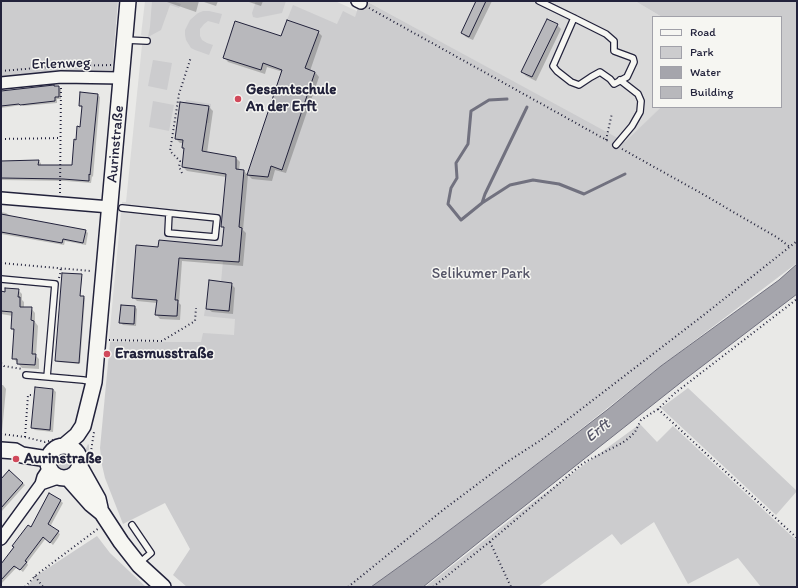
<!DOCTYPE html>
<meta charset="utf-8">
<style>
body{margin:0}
#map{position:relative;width:798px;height:588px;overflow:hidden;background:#e9e9e7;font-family:Itim,sans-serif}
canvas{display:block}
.frame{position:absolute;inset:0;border:2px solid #22223b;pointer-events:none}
.legend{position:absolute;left:652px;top:16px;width:130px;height:92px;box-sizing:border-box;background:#f6f6f2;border:1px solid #a1a1a9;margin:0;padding:5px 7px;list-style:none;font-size:12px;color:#22223b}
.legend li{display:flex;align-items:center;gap:8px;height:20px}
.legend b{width:20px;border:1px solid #a1a1a9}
</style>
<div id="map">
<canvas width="798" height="588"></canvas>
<div class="frame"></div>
<ul class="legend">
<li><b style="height:5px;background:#f6f6f2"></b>Road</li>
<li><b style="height:11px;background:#ccccce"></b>Park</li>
<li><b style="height:11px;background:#a5a5ac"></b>Water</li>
<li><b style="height:11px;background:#b8b8bc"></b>Building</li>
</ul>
</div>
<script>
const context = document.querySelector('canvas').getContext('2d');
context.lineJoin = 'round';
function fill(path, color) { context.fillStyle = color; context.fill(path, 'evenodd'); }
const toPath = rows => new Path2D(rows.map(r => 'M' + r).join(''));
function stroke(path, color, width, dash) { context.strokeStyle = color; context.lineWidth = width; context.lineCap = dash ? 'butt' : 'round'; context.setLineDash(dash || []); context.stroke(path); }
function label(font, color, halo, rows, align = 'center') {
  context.font = font + ' Itim,sans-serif'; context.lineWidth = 3; context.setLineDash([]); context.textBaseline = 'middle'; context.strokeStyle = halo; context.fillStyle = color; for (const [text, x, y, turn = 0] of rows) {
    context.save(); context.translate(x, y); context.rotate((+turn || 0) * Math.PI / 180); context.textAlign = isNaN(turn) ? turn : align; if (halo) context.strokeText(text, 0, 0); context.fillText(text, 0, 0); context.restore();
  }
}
fill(toPath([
 [145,1,335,1,357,11,263,342,110,342,111,339,109,339,122,202,126,202,142,45,146,45,148,37,141,35],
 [366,1,635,1,662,17,653,17,653,107,661,107,625,143]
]), '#dadada');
fill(toPath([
 [1,1,118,1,112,70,59,71,1,77],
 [152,1,172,1,181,4,179,8,170,5,161,30,148,37,150,27],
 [256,1,286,1,282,13,257,18,253,17,252,13],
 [360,1,366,1,625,142,661,107,781,107,781,17,662,17,635,1,797,1,797,263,661,366,511,484,435,541,371,587,187,587,173,575,190,549,165,503,123,524,105,478,102,465,100,448,110,342,201,342,203,333,234,335,235,319,204,316,205,309,229,310,232,283,221,282,223,261,239,262,242,228,239,227,244,175,267,177,271,166,281,170,297,115,301,116,315,72,304,68,306,62,308,62,319,31,287,20,293,5,337,24,343,11,355,17],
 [203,11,209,11,222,14,219,24,208,21,204,24,200,29,200,36,202,40,207,43,213,45,209,55,195,50,191,48,186,40,185,35,185,30,190,20,198,13],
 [153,60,172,63,167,90,148,86],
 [186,100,211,104,209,123,207,123,209,106,185,103],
 [153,101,174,105,169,131,149,127],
 [688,388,797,491,776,515,661,408],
 [640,424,657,442,673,426,797,541,797,587,761,587,738,558,688,584,654,522,621,545,612,534,538,587,425,587,533,502],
 [88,444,89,445,89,467,92,477,86,463,85,451],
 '56 463a8 8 0 1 1 16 0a8 8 0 1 1-16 0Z',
 [97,536,110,553,146,587,27,587,36,576]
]), '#ccccce');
const water = toPath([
 [797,264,797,294,684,380,531,501,494,530,423,587,371,587,435,541,511,484,607,410,661,366,779,280,797,264]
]);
fill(water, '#a5a5ac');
stroke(water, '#71717f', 1);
fill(toPath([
 [164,1,199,1,196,12],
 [201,1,218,1,216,6],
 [246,1,263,1,261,6],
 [478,1,492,1,473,40,466,37,462,33],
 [557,25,561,29,536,81,526,76,522,72],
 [318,32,322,36,310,71,315,72,319,77,286,173,275,170,272,181,252,179,248,175,283,72,267,67,265,74,228,62,224,57,282,37],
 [59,87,61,89,61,99,57,99,57,103,23,106,22,105,1,108,1,92],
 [97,94,100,97,93,177,92,176,91,183,66,181,1,180,1,161,38,161,41,163,41,166,73,166,77,141,81,128,82,108,80,106],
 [209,107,213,111,207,153,236,158,240,162,239,170,244,171,248,175,243,230,246,233,243,266,182,261,179,303,181,305,180,320,160,319,156,314,157,303,137,301,133,297,159,248,223,247,225,229,222,226,226,177,187,171,183,167,185,149,183,147,184,143,180,143,176,139],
 [1,212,6,213,9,215,9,217,85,230,88,233,86,245,65,241,64,245,1,234],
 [81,275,82,276,80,297,84,297,85,298,80,364,57,362,56,360],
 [231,284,235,288,233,314,212,312,207,308],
 [18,290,22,294,22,300,24,302,24,308,31,308,35,313,35,322,38,326,36,356,39,359,39,369,22,368,13,358,15,332,12,329,13,316,1,314,1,292,6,292],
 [135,307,137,309,136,326,123,325,120,322],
 [1,385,3,385,6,389,2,432,1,432],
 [53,389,56,392,53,432,35,430,32,428],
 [9,471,25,485,1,512,1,481],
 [60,500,63,503,50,527,60,534,58,538,53,545,46,538,27,563,28,565,23,572,17,567,1,584,1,562,3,563,31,529]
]), '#0003');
stroke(toPath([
 [507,99,489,100,471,111,468,144,456,163,457,178,451,188,448,204,461,220,482,203,485,194,527,107],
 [482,203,510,185,533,180,559,184,584,194,625,174]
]), '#71717f', 3);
const building = toPath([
 [476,1,486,1,469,37,461,33,476,1],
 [547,19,558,24,532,77,521,72,547,19],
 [287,20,319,31,305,68,315,72,282,170,271,166,268,177,247,175,282,70,263,63,261,70,223,58,235,21,281,36,287,20],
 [54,85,54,86,59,86,59,97,55,97,55,101,20,105,19,104,1,106,1,91,54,85],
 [80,92,98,94,90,175,89,174,89,181,63,179,1,178,1,161,39,160,38,165,72,165,74,139,76,140,77,126,80,127,82,106,79,106,80,92],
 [180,102,209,106,202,151,236,157,236,169,244,170,239,227,242,228,239,262,179,258,175,300,178,300,177,316,173,316,155,315,157,300,132,298,136,245,158,247,159,240,222,246,224,227,221,227,226,174,182,167,184,148,182,148,183,140,175,139,180,102],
 [1,214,86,230,83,243,63,239,62,243,1,232,1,214],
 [62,273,82,274,80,296,84,296,79,363,55,361,62,273],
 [209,280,232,283,229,311,206,309,209,280],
 [5,288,19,289,18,297,20,297,20,307,32,307,31,320,34,321,32,354,36,354,35,365,17,364,17,359,12,359,14,329,11,329,12,312,1,311,1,291,5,292,5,288],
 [121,305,135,306,134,324,119,323,121,305],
 [35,387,53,389,50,430,31,428,35,387],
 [9,470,23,483,1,508,1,479,9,470],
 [49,493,61,500,48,524,59,531,50,543,43,537,25,561,27,562,20,570,14,566,1,580,1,564,14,547,12,546,28,525,31,527,49,493]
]);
fill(building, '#b8b8bc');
stroke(building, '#22223b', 1);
const service = toPath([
 [539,1,574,18,606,34,614,41,614,51,633,58,634,62,627,77,614,84,610,79,600,72,591,77,579,85,571,82,557,71,553,66,574,18],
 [125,40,147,41],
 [616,145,632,126,640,112,641,101,638,94,620,80],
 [122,208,178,214,217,218,215,237,168,233,169,213],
 [1,279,55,284,47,377],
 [26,375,83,380,94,382],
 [132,525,151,553,138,564]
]);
const minor = toPath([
 [357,1,361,3],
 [1,83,61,77,122,78],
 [1,198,110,207],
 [41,484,58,478],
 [1,539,41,484,43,477,49,468]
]);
const secondary = toPath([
 '48 462a16 16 0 1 1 32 0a16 16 0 1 1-32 0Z',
 [64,446,77,435,83,426,94,382,128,1],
 [1,450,15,451,22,455,48,459],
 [80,467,98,499,100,508],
 [68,478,91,504,102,513,121,542,139,565,163,587]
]);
stroke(service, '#22223b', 8);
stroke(minor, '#22223b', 14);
stroke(secondary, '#22223b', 18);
stroke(toPath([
 [369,8,610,142],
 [66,66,112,65],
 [1,71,48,67],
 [1,139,61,138],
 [606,140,612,113],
 [622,149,699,192,778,238,790,247],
 [182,173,179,167,180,161,170,151,179,94,191,57],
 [60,193,61,86],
 [1,263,91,271],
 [59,278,60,275,61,267],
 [109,340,162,341,195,321,196,308],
 [1,363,4,366,22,369],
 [658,409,797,538],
 [1,434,25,437,45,442,53,440],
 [25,437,28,395,32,395],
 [91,461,91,451,94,432],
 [490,542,511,587],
 [35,576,43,587],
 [25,587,35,576,99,528],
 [348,587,443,510,507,462,541,440,705,314,797,241],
 [433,587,487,544,581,465,587,461,622,443,629,438,635,432,641,420,658,409,675,393,797,299]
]), '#22223b', 2, [1, 3]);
stroke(service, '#f6f6f2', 5.5);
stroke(minor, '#f6f6f2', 11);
stroke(secondary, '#f6f6f2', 15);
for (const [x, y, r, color] of [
 [238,99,4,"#d1495b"],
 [107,354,4,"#d1495b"],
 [16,459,4,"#d1495b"]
]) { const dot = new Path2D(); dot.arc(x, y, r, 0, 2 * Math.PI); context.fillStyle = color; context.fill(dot); stroke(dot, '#f6f6f2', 1.5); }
label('15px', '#22223b', '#f6f6f2', [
 ["Erlenweg",61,64,-2],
 ["Aurinstraße",116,144,-85]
]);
label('bold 15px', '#22223b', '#f6f6f2', [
 ["Gesamtschule",246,90],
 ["An der Erft",246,107],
 ["Erasmusstraße",115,354],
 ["Aurinstraße",24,459]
], 'left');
label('15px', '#555567', '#f6f6f2', [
 ["Selikumer Park",481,274]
]);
label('italic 16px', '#565668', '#f6f6f2', [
 ["Erft",598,431,-38]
]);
</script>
